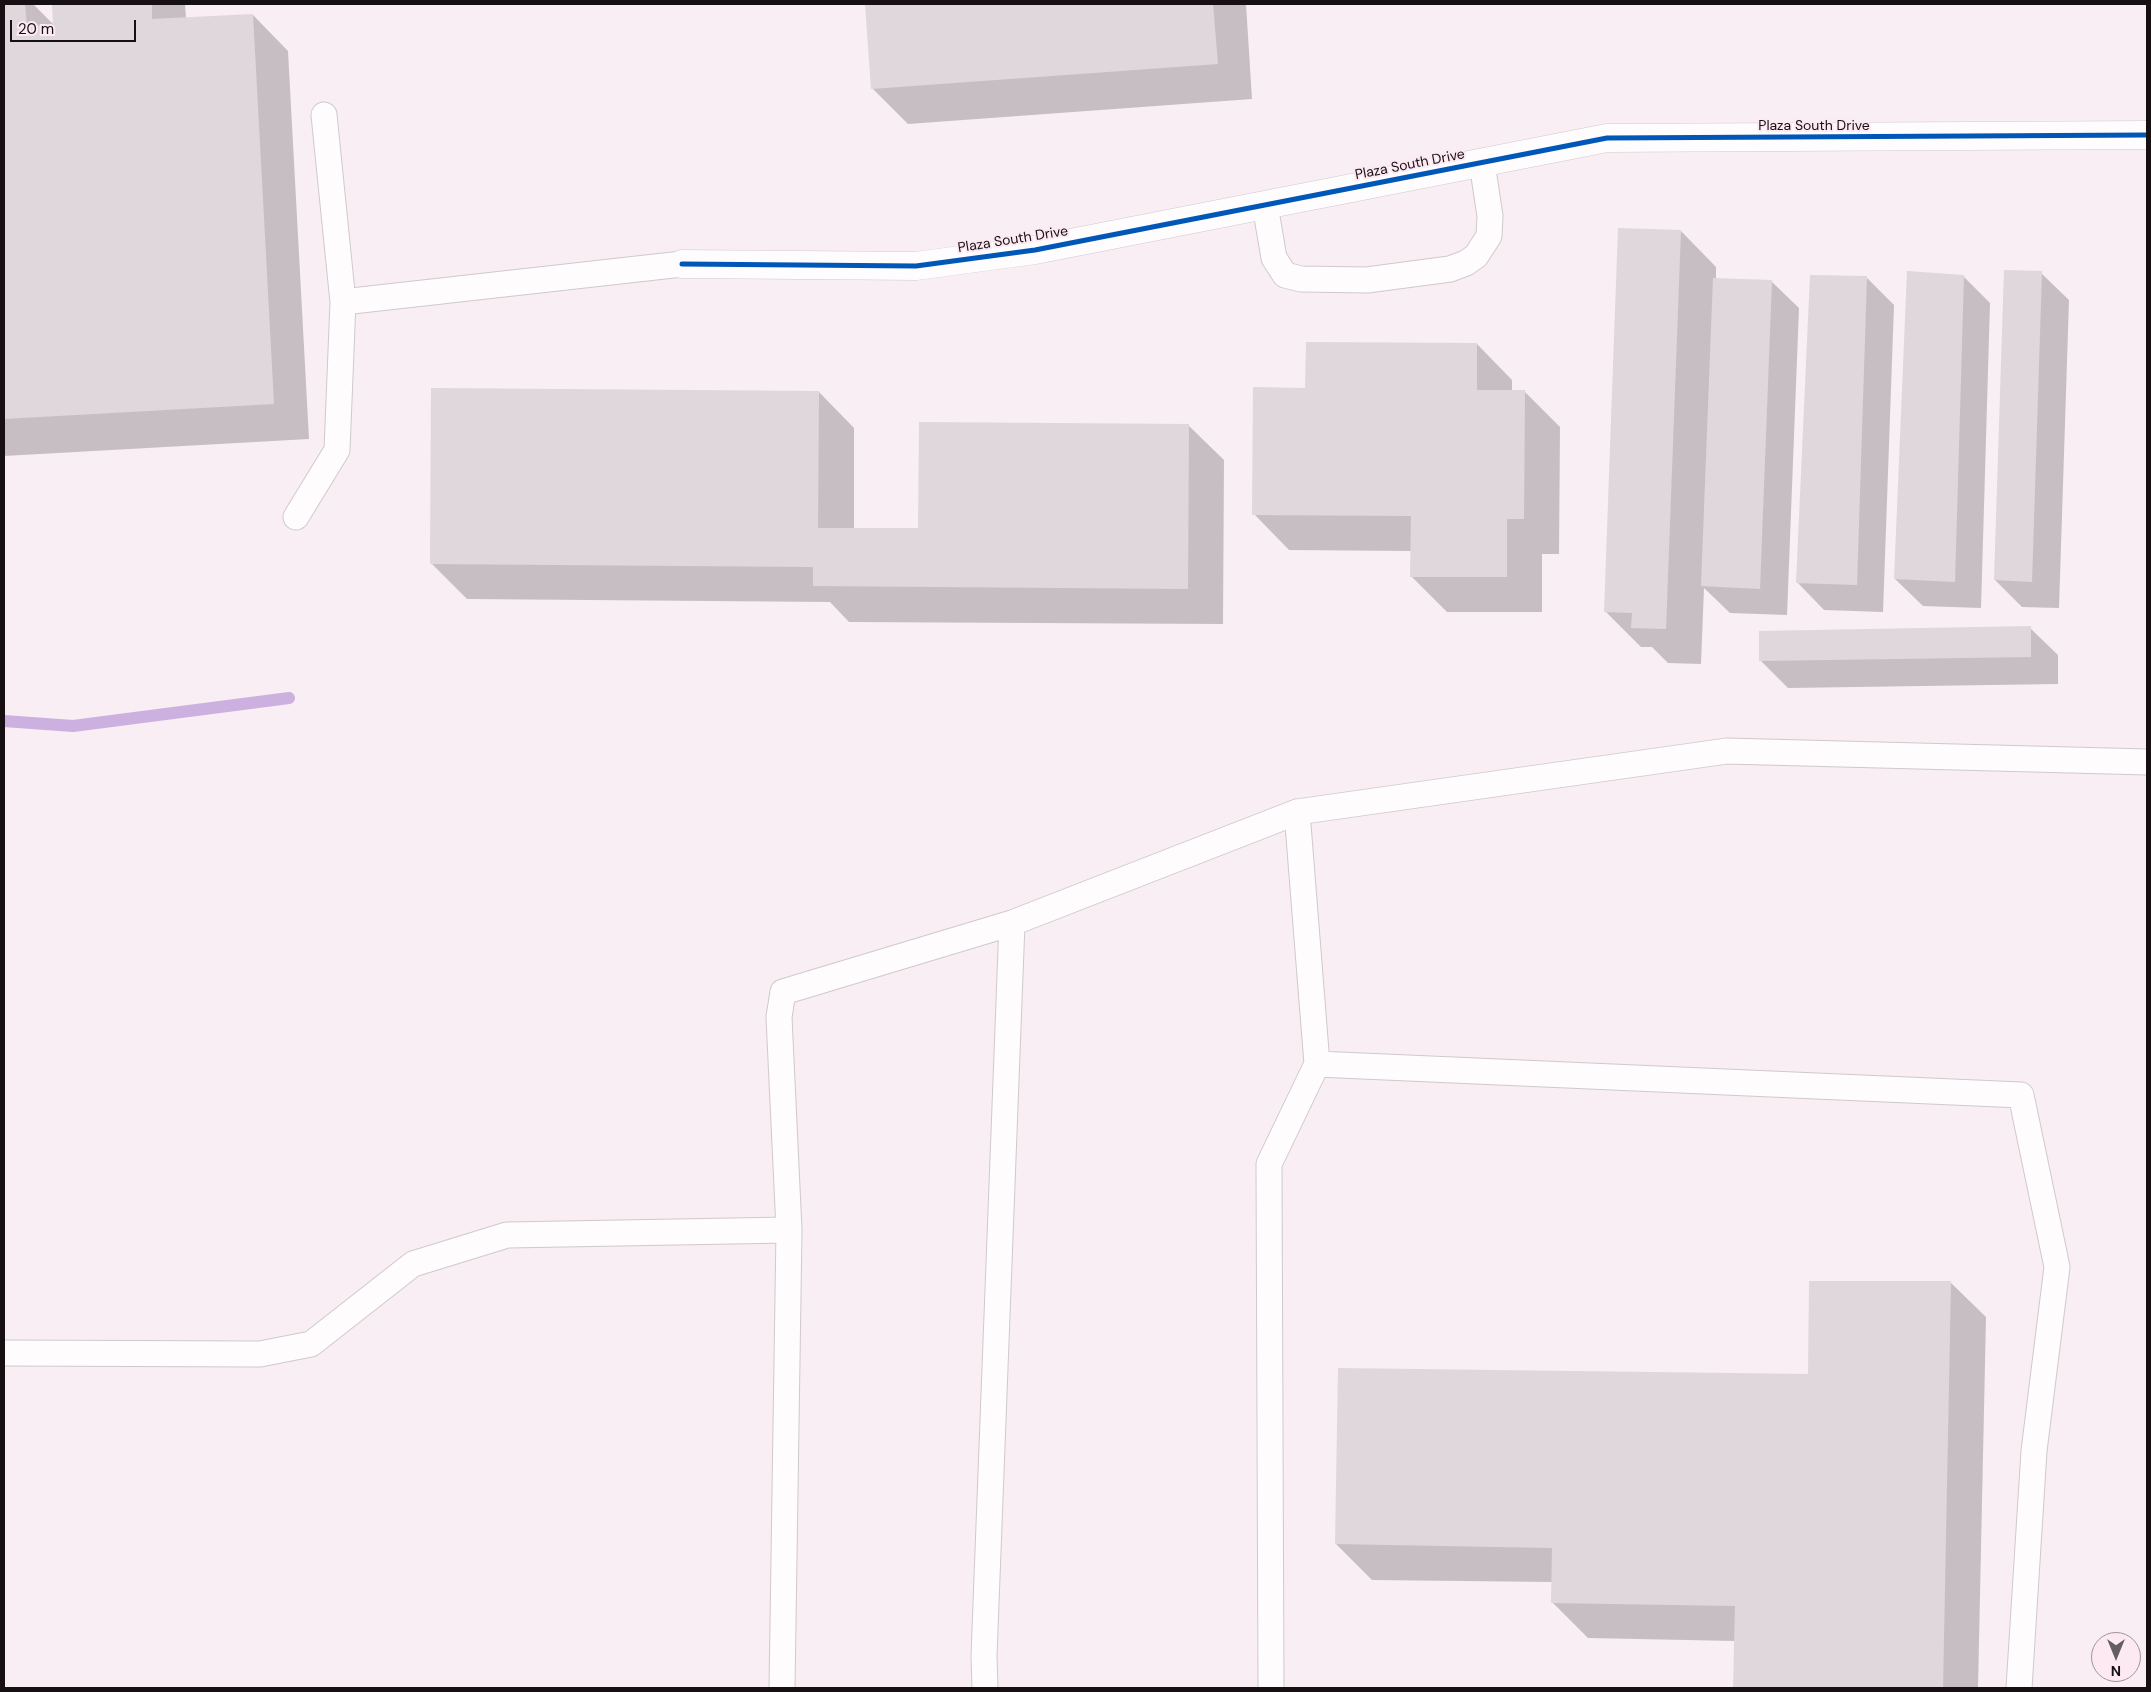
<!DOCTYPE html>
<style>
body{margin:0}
#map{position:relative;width:2151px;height:1692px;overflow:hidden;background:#f8eef3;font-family:"DM Sans",sans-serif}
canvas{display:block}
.frame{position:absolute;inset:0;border:5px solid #161013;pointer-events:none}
.north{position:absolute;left:2091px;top:1632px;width:50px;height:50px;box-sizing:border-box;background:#fde9f2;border:1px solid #a19299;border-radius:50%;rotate:180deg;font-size:14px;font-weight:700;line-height:20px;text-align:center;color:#161013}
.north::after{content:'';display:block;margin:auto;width:18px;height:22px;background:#655e61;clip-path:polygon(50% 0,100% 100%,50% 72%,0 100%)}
.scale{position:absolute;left:10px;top:20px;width:126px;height:22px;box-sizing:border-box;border:2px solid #161013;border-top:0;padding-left:6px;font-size:15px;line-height:18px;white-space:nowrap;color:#161013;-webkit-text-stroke:4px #fde9f2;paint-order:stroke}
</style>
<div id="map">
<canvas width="2151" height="1692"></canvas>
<div class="frame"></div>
<div class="north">N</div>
<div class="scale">20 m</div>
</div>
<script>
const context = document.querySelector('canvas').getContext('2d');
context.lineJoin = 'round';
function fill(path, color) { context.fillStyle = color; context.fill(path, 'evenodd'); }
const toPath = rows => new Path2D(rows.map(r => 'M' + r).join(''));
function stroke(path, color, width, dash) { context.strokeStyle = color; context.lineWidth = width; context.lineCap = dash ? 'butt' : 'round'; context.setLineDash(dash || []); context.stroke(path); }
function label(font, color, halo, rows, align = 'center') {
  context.font = font + ' "DM Sans",sans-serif'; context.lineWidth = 4; context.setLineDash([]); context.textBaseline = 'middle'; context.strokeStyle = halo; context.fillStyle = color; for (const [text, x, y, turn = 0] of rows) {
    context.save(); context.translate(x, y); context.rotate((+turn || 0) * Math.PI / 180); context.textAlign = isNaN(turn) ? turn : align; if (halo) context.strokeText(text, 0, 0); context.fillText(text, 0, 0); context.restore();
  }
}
fill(toPath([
 [4,4,33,4,54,25,53,4,185,4,186,18,253,15,288,51,309,439,4,456],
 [866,4,1246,4,1252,99,908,124,872,88],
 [1681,231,1716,267,1716,279,1771,281,1799,308,1787,615,1730,613,1704,588,1701,664,1668,663,1652,647,1641,647,1605,611],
 [2041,273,2069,300,2059,608,2022,607,1995,580],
 [1963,276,1990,303,1981,608,1923,606,1895,579],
 [1867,278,1894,305,1883,612,1824,610,1797,582],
 [1477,344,1512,380,1512,391,1524,391,1560,427,1559,554,1542,554,1542,612,1447,612,1411,576,1412,551,1289,550,1254,514,1306,389],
 [819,392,854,428,854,529,919,529,1188,425,1224,460,1223,624,849,622,830,602,467,599,432,564],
 [2030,628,2058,655,2058,684,1788,688,1760,660],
 [1950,1282,1986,1317,1978,1688,1734,1688,1735,1641,1588,1638,1553,1603,1553,1582,1372,1580,1336,1544,1809,1375]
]), '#0003');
stroke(toPath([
 [4,721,73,726,289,698]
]), '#ccb0e0', 12);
fill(toPath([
 [4,4,25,4,27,26,53,25,52,4,152,4,152,19,253,14,274,404,4,419],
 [865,4,1213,4,1218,64,871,89],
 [1618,228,1681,230,1666,629,1631,628,1632,613,1604,612],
 [2004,270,2042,271,2032,582,1994,580],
 [1907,271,1964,275,1955,582,1894,579],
 [1810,275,1867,276,1857,585,1796,583],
 [1713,278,1772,280,1760,589,1701,586],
 [1306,342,1477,343,1477,390,1525,390,1524,519,1507,519,1507,577,1410,577,1411,516,1252,515,1253,387,1305,388],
 [431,388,819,391,818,528,918,528,919,422,1189,424,1188,589,813,586,813,567,430,564],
 [2031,626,2031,657,1759,661,1759,631],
 [1809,1281,1951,1281,1943,1688,1733,1688,1735,1606,1551,1603,1552,1548,1335,1544,1338,1368,1808,1374]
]), '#dfd7dc');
const service = toPath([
 [1265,205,1274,258,1285,275,1301,279,1367,280,1450,269,1466,263,1476,256,1489,236,1490,216,1482,163],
 [343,302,682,264],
 [296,517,337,450,343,302,324,115],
 [1297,812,1317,1064],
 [4,1353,260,1354,311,1344,413,1264,507,1235,789,1230],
 [782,1688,789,1230,779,1017,783,992,1012,923],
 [985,1688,984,1656,1012,923,1297,812,1727,751,2147,762],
 [1271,1688,1269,1164,1317,1064,2021,1095,2057,1267,2034,1451,2019,1688]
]);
const minor = toPath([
 [682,264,916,266,1035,250,1607,138,2147,135]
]);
stroke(service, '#d0c9cc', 27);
stroke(minor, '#d0c9cc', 29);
stroke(service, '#fefcfd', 25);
stroke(minor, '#fefcfd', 28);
stroke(toPath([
 [682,264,916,266,1035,250,1607,138,2147,135]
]), '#0057b8', 5);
label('14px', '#161013', '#fde9f2', [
 ["Plaza South Drive",1814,126],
 ["Plaza South Drive",1410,165,-11],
 ["Plaza South Drive",1013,240,-9]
]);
</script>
